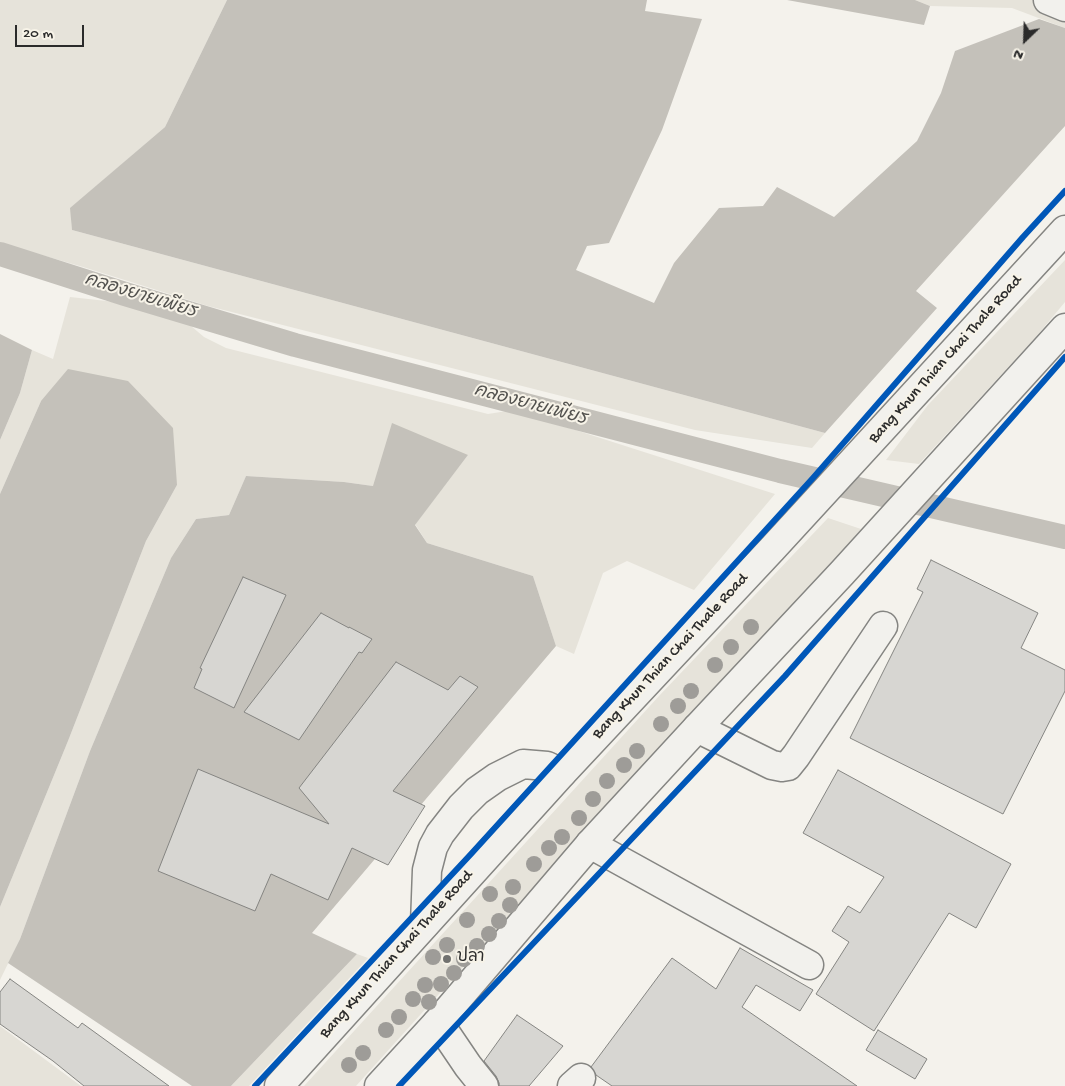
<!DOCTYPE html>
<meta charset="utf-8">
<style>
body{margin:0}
#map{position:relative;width:1065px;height:1086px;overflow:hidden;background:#f4f2ec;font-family:"Gochi Hand",sans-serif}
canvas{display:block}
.north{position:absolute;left:1000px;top:15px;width:50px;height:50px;-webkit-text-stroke:4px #f7f3e8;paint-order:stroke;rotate:204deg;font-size:14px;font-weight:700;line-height:20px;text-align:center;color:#2b2b2b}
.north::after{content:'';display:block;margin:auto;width:18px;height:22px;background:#2b2b2b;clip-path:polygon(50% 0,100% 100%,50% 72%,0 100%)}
.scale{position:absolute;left:15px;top:25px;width:69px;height:22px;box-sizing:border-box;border:2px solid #2b2b2b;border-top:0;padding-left:6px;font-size:15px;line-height:18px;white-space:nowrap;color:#2b2b2b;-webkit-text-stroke:4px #f7f3e8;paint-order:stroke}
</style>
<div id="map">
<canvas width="1065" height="1086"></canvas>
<div class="north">N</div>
<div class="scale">20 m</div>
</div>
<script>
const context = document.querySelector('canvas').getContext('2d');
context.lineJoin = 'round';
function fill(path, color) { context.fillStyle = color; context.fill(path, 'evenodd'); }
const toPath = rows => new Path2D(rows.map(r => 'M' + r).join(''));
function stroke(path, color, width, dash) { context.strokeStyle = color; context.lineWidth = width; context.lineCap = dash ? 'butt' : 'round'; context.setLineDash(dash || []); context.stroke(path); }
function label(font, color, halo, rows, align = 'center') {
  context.font = font + ' "Gochi Hand","Playpen Sans Thai",sans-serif'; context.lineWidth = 4; context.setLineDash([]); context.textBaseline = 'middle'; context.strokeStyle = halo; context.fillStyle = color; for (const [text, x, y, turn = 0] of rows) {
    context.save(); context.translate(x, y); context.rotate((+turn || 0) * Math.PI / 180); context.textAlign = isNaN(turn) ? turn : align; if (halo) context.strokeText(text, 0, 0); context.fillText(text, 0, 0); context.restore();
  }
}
fill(toPath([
 [0,0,227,0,165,127,71,208,72,230,825,433,812,448,695,430,208,306,83,267,0,243],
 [915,0,1065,0,1065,28,1012,8,930,6],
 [1065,260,1065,302,1035,338,919,464,886,460,928,405],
 [70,297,125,303,184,320,204,337,226,348,488,414,513,410,775,494,694,590,627,561,603,573,574,654,556,646,533,576,427,543,415,524,468,455,373,486,344,482,246,476,229,515,196,519,171,558,90,751,20,939,0,980,0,907,68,741,146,541,177,485,41,401,0,494,0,440,20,393,32,350,53,359],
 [828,518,861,529,811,591,587,830,356,1086,304,1086,659,696],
 [357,954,368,958,249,1086,231,1086],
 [0,1026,81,1086,0,1086]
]), '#e6e3da');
fill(toPath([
 [227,0,647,0,645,11,702,19,662,130,609,243,587,246,576,270,654,303,674,263,719,208,763,206,777,187,834,217,917,141,941,93,955,51,1039,19,1065,28,1065,126,916,291,937,308,825,433,72,230,70,208,165,127],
 [787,0,915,0,930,6,924,25],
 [0,334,32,350,20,393,0,440],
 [68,369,128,381,173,428,177,485,146,541,68,741,0,907,0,494,41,401],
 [392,423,468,455,415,525,427,543,533,576,556,646,312,933,357,954,231,1086,192,1086,8,963,20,939,90,751,171,558,196,519,229,515,246,476,344,482,373,486]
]), '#c4c1ba');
stroke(toPath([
 [0,254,125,294,295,345,780,471,1065,537]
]), '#c4c1ba', 24);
const building = toPath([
 [931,560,1038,613,1021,648,1065,670,1065,691,1003,814,850,738,923,592,917,589,931,560],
 [243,577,286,595,234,708,194,688,202,669,200,668,243,577],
 [321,613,349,628,349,627,372,639,362,653,359,652,299,740,244,712,321,613],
 [396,662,448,690,460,676,478,687,393,791,425,806,388,865,352,848,328,900,271,874,255,911,158,871,198,769,329,824,299,788,396,662],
 [838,770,1011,864,976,928,949,913,874,1031,816,994,849,942,832,931,848,906,860,913,884,877,803,833,838,770],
 [740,948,813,990,800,1011,756,985,742,1007,857,1086,612,1086,596,1075,591,1067,672,958,716,989,740,948],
 [10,979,78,1028,82,1023,169,1086,84,1086,53,1061,0,1024,0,992,10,979],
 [517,1015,563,1046,529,1086,499,1086,499,1083,496,1076,484,1061,517,1015],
 [878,1030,927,1059,915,1079,866,1050,878,1030]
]);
fill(building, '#d7d6d2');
stroke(building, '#858582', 1);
const minor = toPath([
 [1048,0,1065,7],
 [697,728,772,765,782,767,788,766,796,756,883,626],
 [590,844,809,965],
 [425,924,427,870,433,847,440,834,461,807,477,791,497,777,523,764,547,766,562,773],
 [437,1023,447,1035,468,1066,484,1086],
 [572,1086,581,1078]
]);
const major = toPath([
 [279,1086,562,773,772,549,1065,230],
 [379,1086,437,1023,590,844,697,728,842,573,1065,328]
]);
stroke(minor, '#858582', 31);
stroke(major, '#858582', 31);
stroke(minor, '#f2f1ed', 28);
stroke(major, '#f2f1ed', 28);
stroke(toPath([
 [255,1086,471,854,813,478,1023,237,1065,191],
 [399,1086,785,676,1065,357]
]), '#0057b8', 6);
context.fillStyle = '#9e9c98';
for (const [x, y] of [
 [751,627],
 [731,647],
 [715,665],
 [691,691],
 [678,706],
 [661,724],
 [637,751],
 [624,765],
 [607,781],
 [593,799],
 [579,818],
 [562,837],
 [549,848],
 [534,864],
 [513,887],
 [490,894],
 [510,905],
 [467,920],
 [499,921],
 [489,934],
 [447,945],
 [477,946],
 [433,957],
 [464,959],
 [454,973],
 [441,984],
 [425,985],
 [413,999],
 [429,1002],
 [399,1017],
 [386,1030],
 [363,1053],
 [349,1065]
]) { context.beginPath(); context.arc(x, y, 8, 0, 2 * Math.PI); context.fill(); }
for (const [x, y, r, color] of [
 [447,959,5,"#71716f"]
]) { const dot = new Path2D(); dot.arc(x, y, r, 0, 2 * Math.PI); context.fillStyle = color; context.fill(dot); stroke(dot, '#f7f3e8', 2); }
label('16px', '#2b2b2b', '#f7f3e8', [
 ["Bang Khun Thian Chai Thale Road",946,360,-48],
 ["Bang Khun Thian Chai Thale Road",671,657,-47],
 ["Bang Khun Thian Chai Thale Road",397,955,-48]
]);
label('16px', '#2b2b2b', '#f7f3e8', [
 ["ปลา",457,959]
], 'left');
label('italic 18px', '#53524f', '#f7f3e8', [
 ["คลองยายเพียร",140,297,17],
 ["คลองยายเพียร",530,406,15]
]);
</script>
